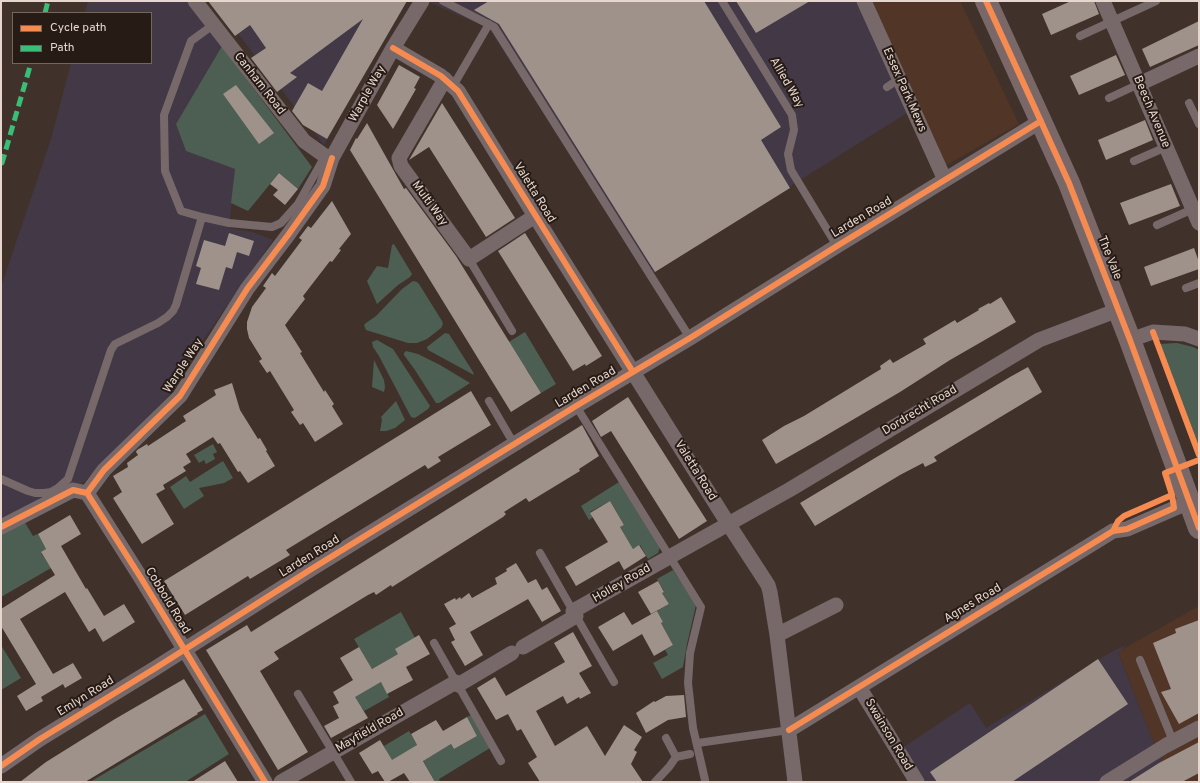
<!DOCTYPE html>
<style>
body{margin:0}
#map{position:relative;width:1200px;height:783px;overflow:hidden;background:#40322b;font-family:Overpass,sans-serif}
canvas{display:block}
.frame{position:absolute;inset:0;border:2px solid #e6d6ce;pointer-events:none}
.legend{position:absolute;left:12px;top:12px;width:140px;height:52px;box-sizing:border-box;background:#261b15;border:1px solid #73665f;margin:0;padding:5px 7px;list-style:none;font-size:12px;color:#e6d6ce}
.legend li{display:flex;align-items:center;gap:8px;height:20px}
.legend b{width:20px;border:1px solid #73665f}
</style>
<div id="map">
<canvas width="1200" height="783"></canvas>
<div class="frame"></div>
<ul class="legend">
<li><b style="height:5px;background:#f68b52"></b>Cycle path</li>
<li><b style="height:5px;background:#3abd76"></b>Path</li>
</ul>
</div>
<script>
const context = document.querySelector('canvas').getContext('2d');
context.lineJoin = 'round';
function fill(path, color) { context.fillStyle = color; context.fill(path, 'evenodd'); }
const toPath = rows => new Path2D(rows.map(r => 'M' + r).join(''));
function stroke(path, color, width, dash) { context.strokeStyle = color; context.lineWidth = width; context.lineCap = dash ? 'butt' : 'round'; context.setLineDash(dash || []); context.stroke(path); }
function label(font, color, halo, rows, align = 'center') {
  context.font = font + ' Overpass,sans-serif'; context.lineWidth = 4; context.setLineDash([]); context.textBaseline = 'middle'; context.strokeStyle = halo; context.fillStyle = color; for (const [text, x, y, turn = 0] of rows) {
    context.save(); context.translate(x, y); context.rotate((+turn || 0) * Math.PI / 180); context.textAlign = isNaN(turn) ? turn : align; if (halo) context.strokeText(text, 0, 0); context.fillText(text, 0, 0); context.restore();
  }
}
fill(toPath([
 [867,1,960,1,1019,124,941,168],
 [1199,606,1199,782,1175,782,1161,761,1118,652]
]), '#513526');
fill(toPath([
 [88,1,187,1,222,46,176,124,186,151,235,169,229,228,252,232,273,240,194,353,169,395,84,482,1,525,1,287,51,139,71,63,151,63,151,13,85,13],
 [213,1,397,1,324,145],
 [426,1,861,1,907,113,647,276,489,28],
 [1127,645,1118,653,1161,761,1175,782,917,782,898,751,970,703,986,728,1115,650]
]), '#433845');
fill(toPath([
 [222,46,312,167,298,189,279,173,248,211,231,203,235,169,186,151,176,124],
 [394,244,412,274,410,277,398,285,377,304,367,281,377,266,388,268,392,245],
 [413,281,417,282,419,284,442,321,443,324,441,328,427,339,417,343,408,343,366,330,364,325,366,323,376,316,402,289],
 [525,332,556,384,541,393,527,370,504,345],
 [445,333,449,334,473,372,474,375,428,350,427,347],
 [377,340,393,349,430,406,428,409,415,418,411,417,379,356,373,347,372,342],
 [1177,343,1193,347,1199,350,1199,450,1159,344],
 [406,351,418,354,440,365,470,383,439,403,436,403,415,370,404,355,404,353],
 [374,360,384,380,385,387,384,392,372,387],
 [396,401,405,420,395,428,386,431,380,431,382,420,381,417],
 [213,444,217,452,213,454,215,459,206,464,204,460,199,463,194,455],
 [223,461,233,478,224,483,199,488,204,496,184,509,170,487,186,476,190,482],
 [619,482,660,547,658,553,648,559,640,545,633,549,620,527,624,525,610,501,590,512,593,517,589,520,581,506],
 [24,521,33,536,38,534,46,549,41,553,51,568,1,597,1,533],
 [673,570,696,605,687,644,683,667,662,679,653,663,668,655,665,650,673,645,661,623,663,622,657,611,669,604,662,593,664,591,657,579],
 [401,612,415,638,398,654,372,669,354,639],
 [1,645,21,678,1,690],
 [381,682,389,697,364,711,362,708,359,709,352,698],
 [205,714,229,754,185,782,90,782],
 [471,715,490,748,439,779,440,782,435,782,423,760,451,744,454,749,477,736,467,717],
 [409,731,417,745,391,764,384,752,386,750,384,746]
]), '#4d5f53');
fill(toPath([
 [208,1,407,1,327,139,303,125,292,111,308,83,322,91,363,19,290,73,297,77,277,92,251,58,266,48,250,25,235,36],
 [489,1,704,1,781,127,761,140,790,188,655,272,499,24,474,10],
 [736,1,810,1,756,33],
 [1071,1,1094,1,1099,14,1051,35,1042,14],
 [1199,21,1199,45,1150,67,1142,49],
 [1116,55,1125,75,1079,95,1070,76],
 [399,65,420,77,414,88,416,89,393,129,377,105],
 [236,85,274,133,259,144,223,94],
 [442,103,515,218,486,237,429,147,409,160],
 [1145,120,1153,140,1106,160,1098,140],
 [367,123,404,189,406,188,456,256,541,393,511,412,350,150,356,138,357,139],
 [279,173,298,189,285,205,273,195,278,190,270,184],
 [1171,184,1180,206,1129,225,1120,203],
 [332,201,351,234,339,249,341,250,332,262,330,261,303,296,305,299,285,325,302,352,300,353,324,392,325,390,334,404,332,406,343,424,315,442,303,423,300,425,291,412,294,410,270,371,267,373,259,361,262,359,249,338,247,329,247,322,252,307,266,288,263,286,272,273,275,276,302,240,299,238,308,226,311,228],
 [229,233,254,241,249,256,237,252,232,269,226,267,219,290,196,284,201,268,196,266,204,240,225,246],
 [525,233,602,356,586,366,585,364,573,371,498,251],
 [1194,248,1199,262,1199,269,1151,286,1144,267],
 [1001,297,1016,322,950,360,900,392,820,439,776,464,762,440,784,426,804,416,881,369,880,366,890,359,893,363,926,344,923,339,955,320,957,323,979,310,978,309,989,303,990,304],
 [1028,367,1042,392,934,457,937,461,925,467,923,463,900,475,815,526,800,503,1010,377],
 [232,383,240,410,258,439,260,438,267,450,266,451,275,466,248,483,240,471,238,472,220,443,218,444,213,437,186,454,191,462,183,467,186,471,163,485,165,489,156,494,174,524,142,544,113,498,122,492,113,476,128,467,127,463,138,455,136,452,137,450,147,444,148,446,186,421,183,416,216,395,214,390],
 [471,391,491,425,438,457,441,461,428,469,425,465,286,550,290,555,250,579,248,576,185,615,164,581],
 [628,397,707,521,679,539,611,431,601,437,592,421],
 [582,425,599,456,579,469,580,471,529,502,526,498,504,512,506,514,503,517,392,587,391,585,376,595,374,592,368,595,274,652,279,659,260,671,308,752,278,770,206,650,247,625,251,632],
 [610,501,624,525,620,527,633,549,639,545,646,556,624,570,619,561,576,586,565,567,608,542,590,513],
 [70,515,81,534,61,546,86,589,87,588,104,616,124,604,135,622,103,642,95,628,89,632,65,592,20,619,53,674,73,663,82,678,65,688,63,684,41,697,43,701,26,711,17,696,36,684,1,626,1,609,55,575,41,552,46,549,38,534],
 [516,563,528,583,536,579,542,590,547,587,561,611,542,622,528,599,470,632,483,655,465,666,451,642,455,640,449,628,456,624,444,604,455,598,456,600,460,597,461,599,469,593,472,598,497,584,495,578,507,571,506,569],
 [658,581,664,592,662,593,669,604,651,614,638,592],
 [657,611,663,622,661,623,673,645,654,656,642,634,613,651,598,627,624,612,632,625],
 [1199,620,1199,713,1179,724,1161,692,1171,689,1153,643,1176,633,1175,629],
 [573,632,592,666,579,673,591,693,580,699,579,697,567,704,563,696,536,711,555,746,587,726,605,756,624,725,642,737,634,750,637,752,631,764,643,782,540,782,528,763,537,757,521,729,517,731,508,714,496,720,477,688,495,677,506,696,565,662,554,643],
 [419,635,430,654,406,667,413,680,387,694,381,682,355,697,368,718,331,738,324,726,339,718,333,706,339,703,333,692,353,680,340,658,359,647,372,669,398,654,395,649],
 [1098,659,1128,704,1012,782,937,782,930,772],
 [184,679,203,710,197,713,198,714,85,782,20,782,46,762,115,719],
 [684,695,686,717,668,720,646,733,636,713,654,701,655,702,666,696],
 [467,717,477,736,454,749,451,744,423,761,435,782,410,782,404,773,388,782,385,782,378,771,372,774,359,753,380,740,392,760,417,745,411,734,436,720,443,731],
 [1199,742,1199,773,1182,782,1129,782,1159,763],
 [225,761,238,782,192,782]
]), '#9e928b');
stroke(toPath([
 [443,1,494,27,690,338],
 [722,1,792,115,794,130,788,154,791,170,837,246],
 [213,25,191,41,164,115,165,171,181,211,202,217,229,223,272,227,281,223,298,204,325,156],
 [1080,36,1156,1],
 [453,86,489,24],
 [887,87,899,79],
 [1109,98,1139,84],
 [1189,103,1199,124],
 [1134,161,1166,147],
 [1157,225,1193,209],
 [469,259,512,331],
 [1186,288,1199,283],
 [489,401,514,444],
 [576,406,701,607,690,653,688,683,693,728,705,780],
 [1,479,28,491,35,493,44,493,51,492,58,488,68,479,111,350,115,344,158,323,167,317,173,311,176,305,202,217],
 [540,553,573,611],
 [576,616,614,682],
 [434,643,456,682],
 [1140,660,1173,741],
 [458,685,501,761],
 [298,694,351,782],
 [698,743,789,730],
 [676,757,690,754],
 [655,782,669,767,676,757,666,738]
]), '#77696a', 8);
stroke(toPath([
 [195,1,304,141,325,156,332,158],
 [864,1,945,180],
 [1103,1,1199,223],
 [393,48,441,76,458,91,535,216,729,525,768,585,770,592,777,635,795,782],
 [445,79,399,158,401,166,469,259,535,216],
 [1139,84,1199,56],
 [1130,340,1153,332,1185,334,1199,339],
 [87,493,104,470,180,396,247,289,288,235,323,186,332,158,393,48,422,1],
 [87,493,141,578,265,782],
 [1,527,73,490,87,493],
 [777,635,836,605],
 [523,647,576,616,573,611,789,490,1039,340,1118,310],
 [859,687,917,782],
 [789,730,1113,531,1127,529,1189,502],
 [1,766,40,739,154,669,313,568,576,406,690,338,837,246,1041,121],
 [281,782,456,682,458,685,512,653],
 [1107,782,1165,746,1199,728]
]), '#77696a', 15);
stroke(toPath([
 [986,1,1069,183,1130,340,1199,528]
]), '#796867', 22);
stroke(toPath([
 [45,13,48,1],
 [1,163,2,163,31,63]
]), '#3abd76', 5, [10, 5]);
stroke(toPath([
 [986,1,1069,183,1130,340,1199,528],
 [393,48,441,76,458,91,633,372],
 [1153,332,1199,455],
 [87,493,104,470,180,396,247,289,288,235,323,186,332,158],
 [87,493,141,578,265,782],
 [1,527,73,490,87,493],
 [1113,531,1118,521,1124,516,1172,495],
 [789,730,1113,531,1127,529,1174,508,1172,495,1165,473,1199,460],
 [1,766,40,739,154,669,313,568,576,406,690,338,837,246,1041,121]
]), '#f68b52', 6);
label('12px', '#e6d6ce', '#261b15', [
 ["Allied Way",786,83,60],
 ["Canham Road",259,84,52],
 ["Essex Park Mews",904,90,66],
 ["Warple Way",368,94,-61],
 ["Beech Avenue",1151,112,67],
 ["Valetta Road",534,193,58],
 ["Multi Way",429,204,54],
 ["Larden Road",862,218,-31],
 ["The Vale",1109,258,68],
 ["Warple Way",184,366,-57],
 ["Larden Road",586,388,-31],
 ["Dordrecht Road",920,411,-31],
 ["Valetta Road",695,471,58],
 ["Larden Road",310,557,-32],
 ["Holley Road",622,584,-30],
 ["Cobbold Road",167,601,59],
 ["Agnes Road",973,604,-31],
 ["Emlyn Road",86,697,-32],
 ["Mayfield Road",370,731,-30],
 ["Swainson Road",888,735,59]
]);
</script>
